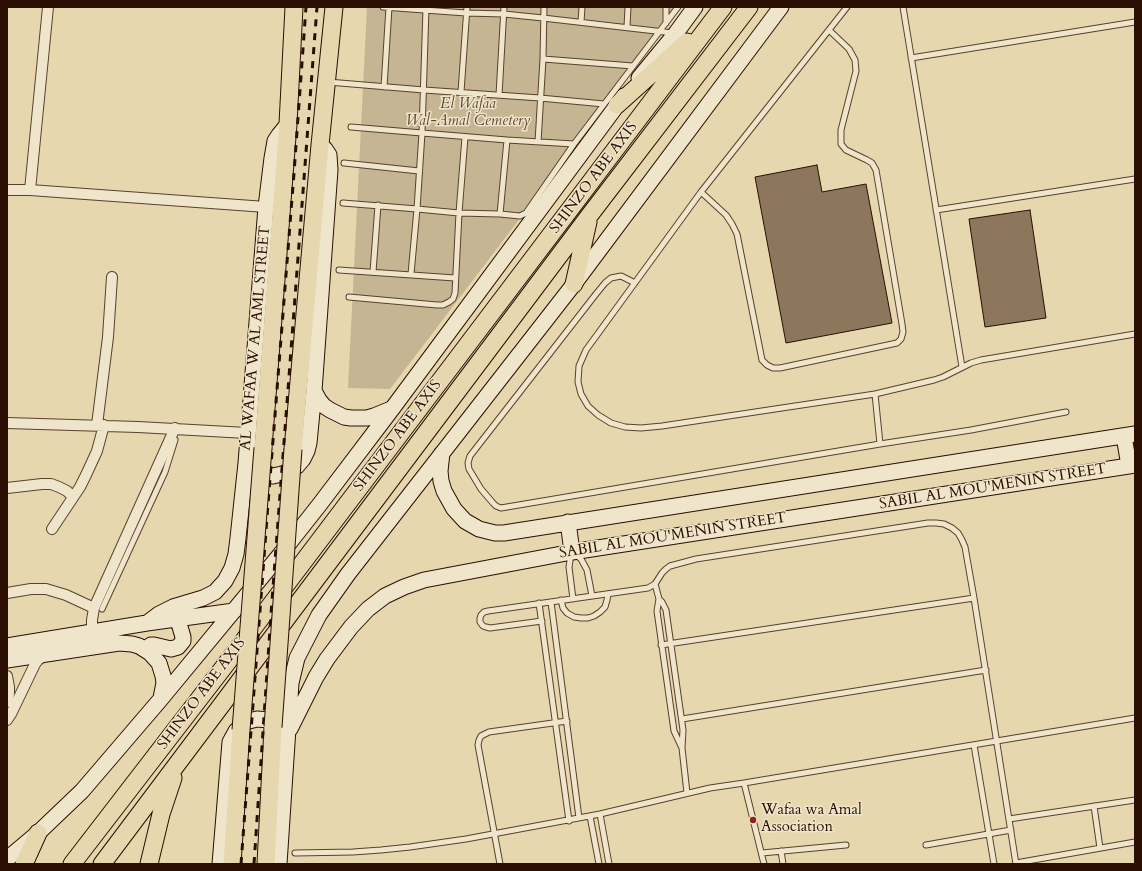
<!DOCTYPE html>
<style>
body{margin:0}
#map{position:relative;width:1142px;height:871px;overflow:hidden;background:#e6d7af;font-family:Cardo,serif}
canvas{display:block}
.frame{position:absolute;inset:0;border:8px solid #2b0e02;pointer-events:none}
</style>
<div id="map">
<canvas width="1142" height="871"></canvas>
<div class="frame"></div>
</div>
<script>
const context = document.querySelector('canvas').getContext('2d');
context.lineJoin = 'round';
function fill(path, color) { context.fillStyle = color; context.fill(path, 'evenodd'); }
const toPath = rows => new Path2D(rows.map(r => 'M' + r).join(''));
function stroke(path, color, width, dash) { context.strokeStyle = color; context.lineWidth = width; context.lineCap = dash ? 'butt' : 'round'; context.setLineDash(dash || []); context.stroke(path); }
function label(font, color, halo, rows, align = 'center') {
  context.font = font + ' Cardo,serif'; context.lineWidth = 3; context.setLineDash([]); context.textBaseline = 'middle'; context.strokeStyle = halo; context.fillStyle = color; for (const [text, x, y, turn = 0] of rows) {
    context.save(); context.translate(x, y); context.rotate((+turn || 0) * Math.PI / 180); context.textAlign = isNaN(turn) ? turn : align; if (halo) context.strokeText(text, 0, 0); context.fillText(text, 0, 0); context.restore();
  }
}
fill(toPath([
 [367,7,681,7,390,389,348,388]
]), '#c6b592');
const building = toPath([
 [817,165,822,192,866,184,892,323,786,343,755,177,817,165],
 [1030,210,1046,318,985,327,969,219,1030,210]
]);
fill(building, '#8c775c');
stroke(building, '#2b0e02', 1);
const lane = toPath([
 [383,7,466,13,504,14,543,18,673,33],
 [847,7,701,192,586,350,579,366,578,382,581,394,588,406,598,415,611,423,625,427,641,428,662,426,875,394,934,380,943,377,971,363,981,360,1135,334],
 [903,7,962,367],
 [581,22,582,7],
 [666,23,666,7],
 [627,27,628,7],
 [911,58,1135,22],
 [543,59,633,66],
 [328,82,424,90,540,98,604,104],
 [384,87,389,7],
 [461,92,467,7],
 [499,95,504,7],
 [351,127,422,133,426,8],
 [538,142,543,59,544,7],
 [344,163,419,171],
 [701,192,726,215,732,224,737,234,762,360,767,365,773,368,780,368,897,343,901,339,903,332,902,324,876,170,872,163,867,160,846,150,841,144,841,130,856,71,855,60,849,49,829,30],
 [343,203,417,209,422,133,507,140],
 [936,210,1135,179],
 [500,214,520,216,526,213,574,144],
 [339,270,455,278],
 [373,272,378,205],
 [411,274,417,209,459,213,465,137],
 [635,283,621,276,611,278,605,283,596,294,470,456,468,463,469,469,481,489,493,503,496,506,501,508,880,444,875,394],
 [349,297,437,305,443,305,449,302,453,299,455,293,459,213,500,214,507,140,574,144,678,7],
 [880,444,971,430,1066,412],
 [571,554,569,567,573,599],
 [576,555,581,559,587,570,592,596],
 [655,584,659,599,662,602,666,610,683,730,682,748,687,793],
 [659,599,657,611,674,731,682,748],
 [561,600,563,608,567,613,574,617,581,618,588,618,594,616,600,612,605,607,607,600,608,594],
 [551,602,579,818],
 [539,603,569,821],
 [102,609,165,472,175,440],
 [542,621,490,628,486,627,483,626,480,622,480,618,481,615,484,612,488,611,648,588,655,584,662,573,666,569,670,566,696,559,928,523,936,523,944,524,952,528,958,533,962,540,965,547,974,598,1016,864],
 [661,645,974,598],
 [682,719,986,670],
 [974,745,994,864],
 [744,783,764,864],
 [1094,806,1100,848],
 [600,814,609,864],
 [590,816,599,864],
 [1009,819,1135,800],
 [926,845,1011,830],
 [781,851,783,864],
 [295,853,353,852,381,850,410,847,466,839,600,814,710,788,744,783,1135,718],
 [762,853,846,845],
 [1016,863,1135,842],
 [500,864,478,745,479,740,481,736,489,732,567,721]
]);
const street = toPath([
 [7,190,30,190,266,207],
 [30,190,48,7],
 [7,423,138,427,247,433],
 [97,425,108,337,112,277],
 [7,488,42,484,51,484,59,487,67,491,73,497],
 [52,529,80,487,86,475,97,451,104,425],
 [7,593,31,589,46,589,66,595,94,608],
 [92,633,92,620,94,608,175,428],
 [7,676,9,687,9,694,7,702],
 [7,720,11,714,35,664,38,660,45,655]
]);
const secondary = toPath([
 [639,78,676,33,695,7],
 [320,145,325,149,329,155,330,170,314,391,319,400,324,406,330,410,344,417,351,418,367,418,374,416,391,409],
 [1124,436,1129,466],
 [442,453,440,471,441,481,444,491,454,509,465,521,479,529,495,533,504,533,1135,434],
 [251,469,256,473,265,475,273,476,282,474,290,471,297,466,303,459,307,451,309,443,314,391],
 [568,522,572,552],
 [147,623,159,614,173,607,203,598,215,592,225,581,232,568,236,554,238,538,246,463,266,207,272,158,275,141,279,135,288,124],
 [7,646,147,623,234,611],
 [145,649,151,645,154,645,171,649,178,647,183,641,183,637,178,620],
 [7,660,119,643,132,644,139,646,150,653,159,663,163,676,164,683,161,698],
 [290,729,316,677,327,659,351,627,368,609,385,596,404,587,424,580,572,552,1135,465],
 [7,859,38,833,82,791,160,700,279,556,320,504,392,409,624,96],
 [220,864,230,742,236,731,245,722,257,719,269,720,280,726,282,729],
 [279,864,291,683,297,658,319,615,348,574,574,284,781,7]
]);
const primary = toPath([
 [617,105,687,42],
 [574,284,588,222],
 [263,448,288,124,294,7],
 [293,449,320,145,334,7],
 [24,864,38,833],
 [72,864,223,668,723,7],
 [102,864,589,216,749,7],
 [149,864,161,814,173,778],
 [232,864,241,730],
 [266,864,273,727]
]);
stroke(lane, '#5a402d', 7);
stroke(street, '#5a402d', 12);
stroke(secondary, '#2b0e02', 17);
stroke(primary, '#2b0e02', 19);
stroke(lane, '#efe5cb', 5);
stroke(street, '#efe5cb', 10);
stroke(secondary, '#efe5cb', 15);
stroke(primary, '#e6d7af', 17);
stroke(toPath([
 [241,864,268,504,294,173,306,7],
 [254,864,271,614,317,7]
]), '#2b0e02', 3, [7, 7]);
const primaryBridge = toPath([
 [273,727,293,449],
 [241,730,263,448]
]);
stroke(primaryBridge, '#2b0e02', 19, []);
stroke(primaryBridge, '#e6d7af', 17);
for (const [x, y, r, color] of [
 [753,820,4,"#8f2418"]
]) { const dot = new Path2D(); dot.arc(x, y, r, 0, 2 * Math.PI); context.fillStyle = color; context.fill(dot); stroke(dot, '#efe5cb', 1.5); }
label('italic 15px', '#614834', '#efe5cb', [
 ["El Wafaa",468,105],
 ["Wal-Amal Cemetery",468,122]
]);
label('15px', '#2b0e02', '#efe5cb', [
 ["SHINZO ABE AXIS",594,178,-53],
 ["AL WAFAA W AL AML STREET",256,338,-85],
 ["SHINZO ABE AXIS",398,436,-53],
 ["SABIL AL MOU'MENIN STREET",993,487,-9],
 ["SABIL AL MOU'MENIN STREET",673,536,-9],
 ["SHINZO ABE AXIS",202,694,-53]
]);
label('15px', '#2b0e02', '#efe5cb', [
 ["Wafaa wa Amal",761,811],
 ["Association",761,828]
], 'left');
</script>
